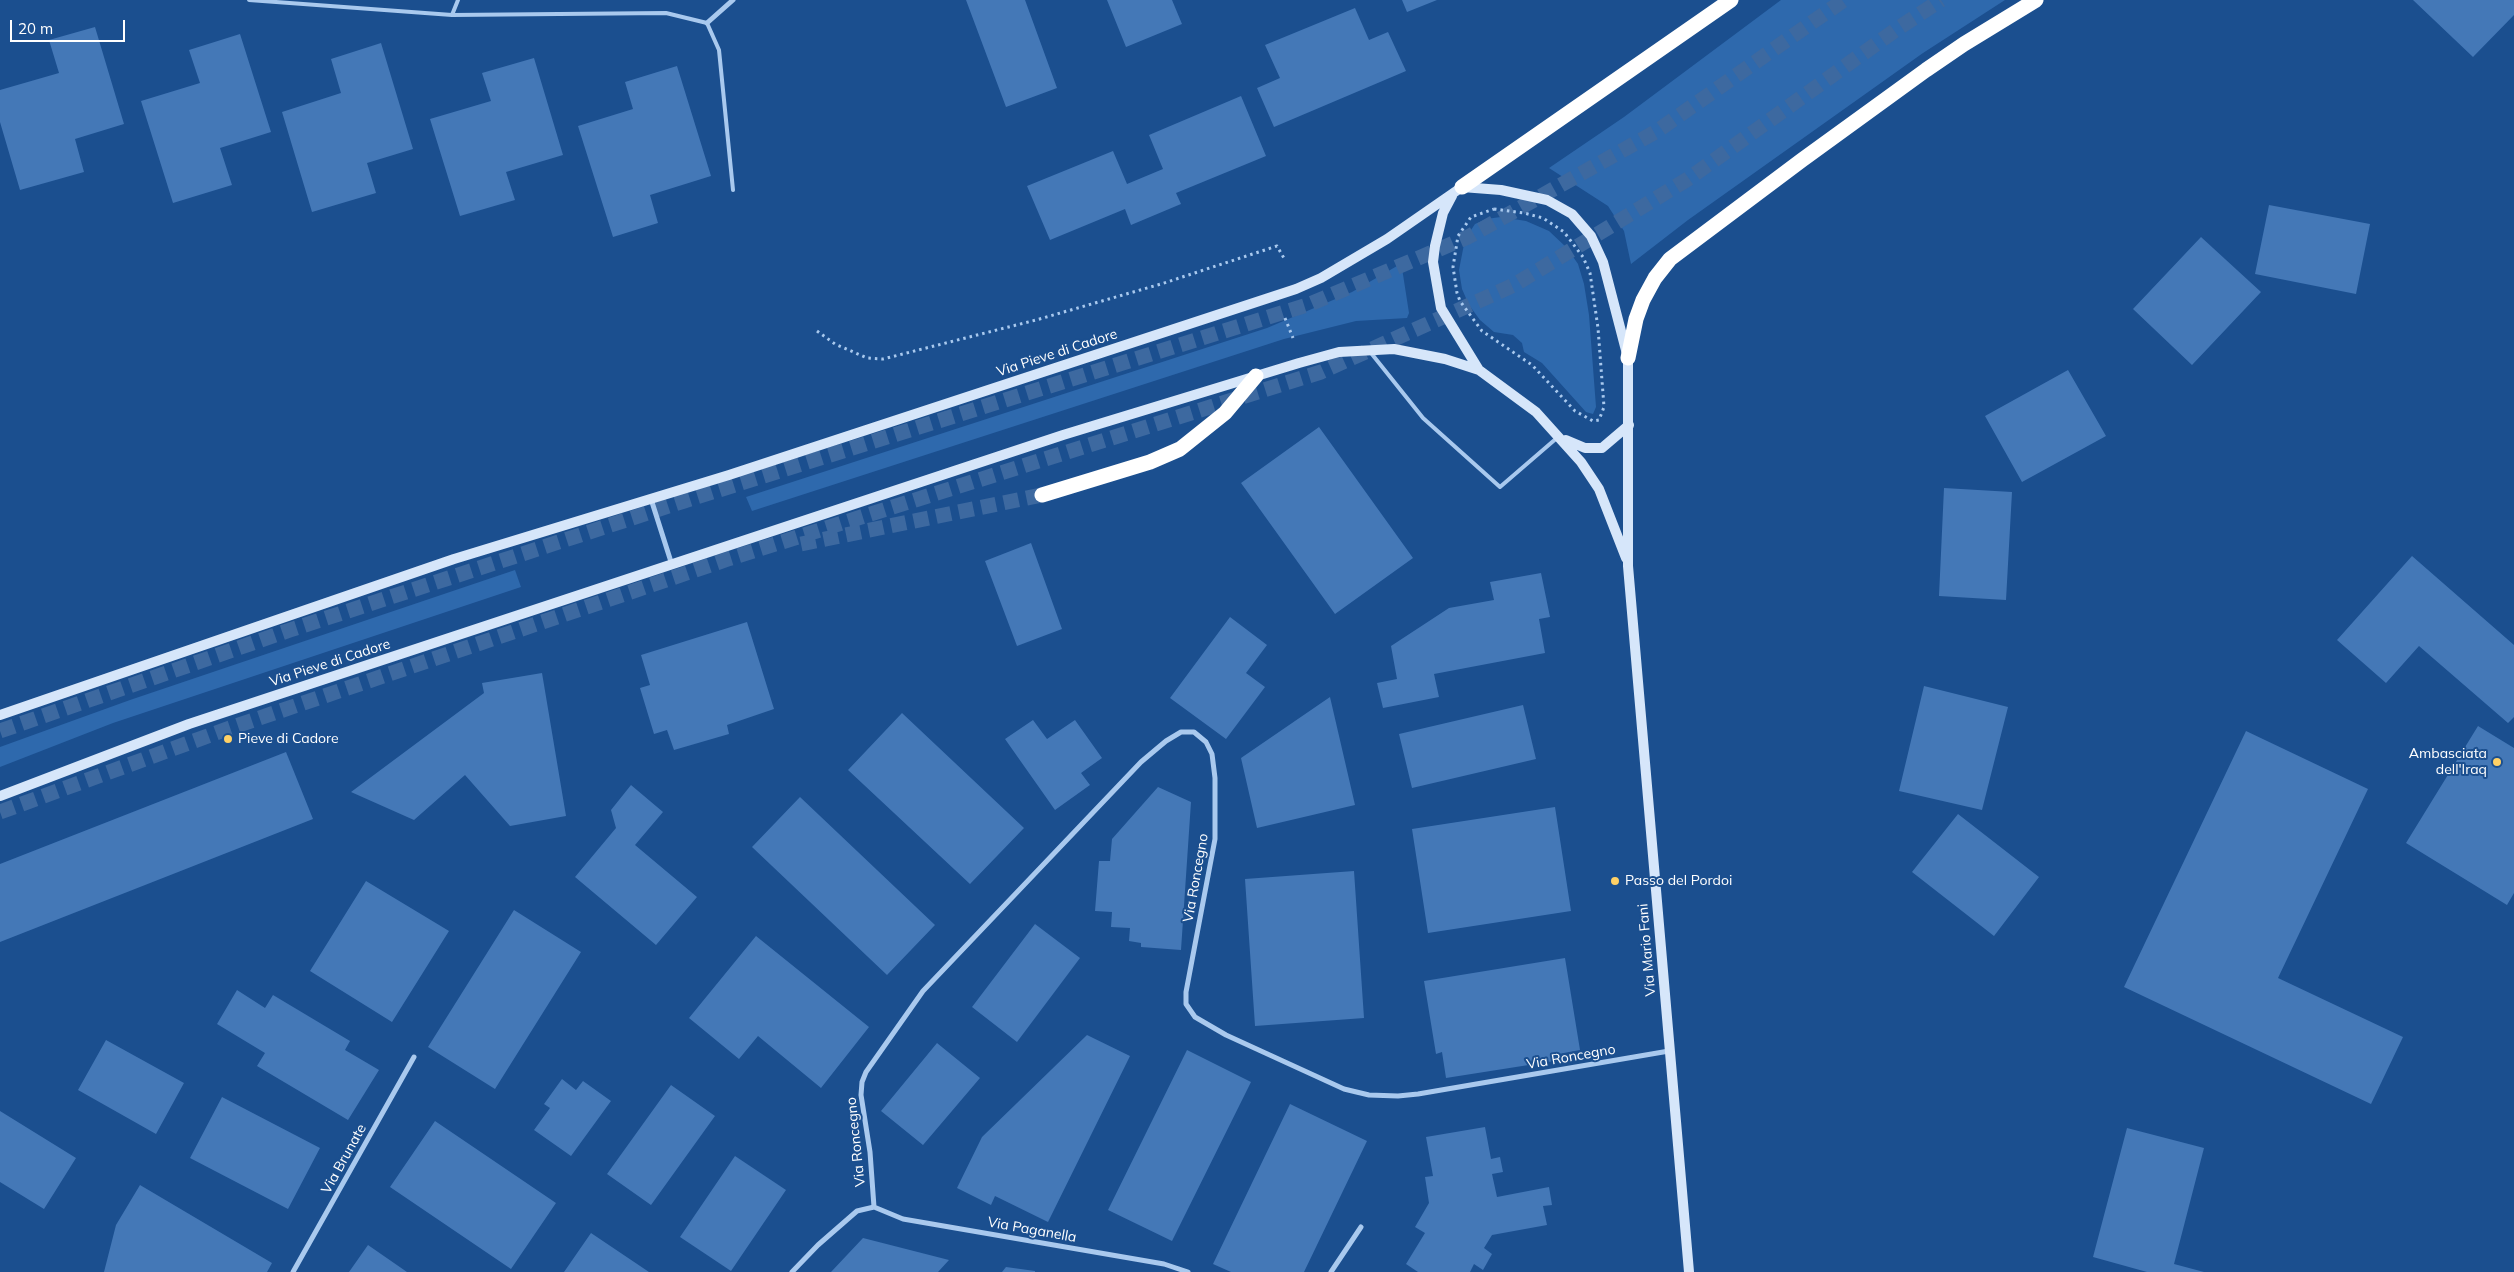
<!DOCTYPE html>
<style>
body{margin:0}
#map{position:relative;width:2514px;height:1272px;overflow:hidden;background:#1b4f8f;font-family:Mulish,sans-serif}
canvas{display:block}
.scale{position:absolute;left:10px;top:20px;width:115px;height:22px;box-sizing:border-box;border:2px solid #fff;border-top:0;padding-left:6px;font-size:15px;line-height:18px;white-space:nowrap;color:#fff;-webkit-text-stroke:4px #1b4f8f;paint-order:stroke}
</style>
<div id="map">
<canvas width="2514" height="1272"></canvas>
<div class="scale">20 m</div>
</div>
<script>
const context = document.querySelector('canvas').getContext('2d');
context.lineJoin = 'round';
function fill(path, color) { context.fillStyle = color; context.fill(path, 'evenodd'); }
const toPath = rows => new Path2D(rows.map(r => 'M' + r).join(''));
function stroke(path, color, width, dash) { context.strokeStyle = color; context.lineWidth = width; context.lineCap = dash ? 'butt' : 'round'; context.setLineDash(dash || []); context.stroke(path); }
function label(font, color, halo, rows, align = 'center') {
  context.font = font + ' Mulish,sans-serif'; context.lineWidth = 4; context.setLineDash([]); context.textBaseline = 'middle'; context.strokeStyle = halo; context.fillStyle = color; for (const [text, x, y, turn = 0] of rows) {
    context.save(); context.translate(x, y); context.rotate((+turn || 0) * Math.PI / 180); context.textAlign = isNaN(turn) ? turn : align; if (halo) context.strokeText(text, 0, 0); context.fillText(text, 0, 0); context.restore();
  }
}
fill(toPath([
 [1781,0,2005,0,1923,53,1688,220,1631,264,1624,231,1608,206,1549,168,1624,117],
 [1501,217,1526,221,1549,231,1567,248,1578,264,1584,284,1589,315,1596,407,1593,414,1586,412,1542,363,1524,352,1522,343,1513,335,1494,332,1480,320,1469,305,1462,289,1459,270,1465,239,1475,224,1486,219],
 [1397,266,1402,268,1409,313,1407,318,1356,321,1284,339,752,511,746,497,1267,328,1352,292],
 [515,570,521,587,113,723,0,767,0,747,130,700]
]), '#2e69ad');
fill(toPath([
 [966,0,1025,0,1057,88,1006,107],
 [1107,0,1172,0,1182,24,1126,47],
 [1402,0,1437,0,1407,12],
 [2413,0,2514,0,2514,15,2473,57],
 [1355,8,1369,40,1388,32,1406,71,1274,127,1257,88,1280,78,1265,45],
 [95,27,124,124,75,139,84,172,20,190,0,122,0,90,59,73,49,40],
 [240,34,271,132,220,148,232,185,173,203,141,101,200,83,189,50],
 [381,43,413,149,367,163,376,193,312,212,282,112,341,93,331,59],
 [534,58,563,155,506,172,515,200,460,216,430,119,491,101,482,73],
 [677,66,711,176,650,195,658,223,613,237,578,126,633,109,625,82],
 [1241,96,1266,156,1176,193,1181,204,1131,225,1125,209,1050,240,1027,186,1113,151,1127,184,1163,169,1149,135],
 [2269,205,2370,224,2356,294,2255,274],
 [2201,237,2261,292,2192,365,2133,309],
 [2068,370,2106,436,2022,482,1985,416],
 [1319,427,1413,558,1335,614,1241,483],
 [1944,488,2012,492,2006,600,1939,596],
 [1031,543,1062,629,1017,646,985,561],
 [2412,556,2514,645,2514,717,2508,723,2419,646,2386,683,2337,640],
 [1541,573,1550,617,1539,619,1545,653,1434,674,1439,697,1383,708,1377,683,1397,679,1391,646,1449,608,1494,600,1490,582],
 [1230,617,1267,645,1246,673,1265,687,1226,739,1170,698],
 [747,622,774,709,727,725,729,734,674,750,667,730,654,734,640,688,650,685,641,655],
 [542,673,566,816,510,826,465,775,414,820,351,792,484,693,482,683],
 [1924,686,2008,707,1982,810,1899,791],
 [1330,697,1355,805,1257,828,1241,758],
 [1523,705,1536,759,1412,788,1399,734],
 [902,713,1024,828,970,884,848,770],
 [1033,720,1047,739,1075,720,1102,758,1081,773,1090,785,1055,810,1005,739],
 [2478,726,2514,748,2514,893,2507,905,2406,843],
 [2246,731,2368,789,2278,978,2403,1037,2371,1104,2124,987],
 [286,752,313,819,0,942,0,864],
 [631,785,663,812,635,845,697,897,656,945,575,877,616,828,611,810],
 [1158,787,1191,802,1181,950,1141,947,1141,943,1129,941,1130,928,1111,927,1112,912,1095,911,1099,861,1110,861,1112,839],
 [800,797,935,925,887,975,752,847],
 [1555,807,1571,911,1428,933,1412,829],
 [1958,814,2039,877,1994,936,1912,872],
 [1354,871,1364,1018,1255,1026,1245,879],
 [366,881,449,931,392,1022,310,971],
 [514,910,581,952,495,1089,428,1047],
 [1035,924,1080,958,1017,1042,972,1007],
 [756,936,869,1027,821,1088,758,1036,739,1059,689,1018],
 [1565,958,1580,1050,1553,1055,1554,1061,1446,1078,1442,1052,1436,1054,1424,981],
 [237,990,265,1008,273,995,350,1041,345,1050,379,1070,348,1120,257,1066,265,1053,217,1024],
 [1087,1035,1130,1056,1048,1222,995,1196,991,1205,957,1188,982,1137],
 [106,1040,184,1083,156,1134,78,1090],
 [937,1043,980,1078,923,1145,881,1111],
 [1187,1050,1251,1082,1172,1241,1108,1210],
 [562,1079,576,1090,583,1081,611,1101,571,1156,534,1130,550,1108,544,1104],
 [671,1085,715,1116,651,1205,607,1174],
 [222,1097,320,1148,288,1209,190,1158],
 [1290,1104,1367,1141,1304,1272,1231,1272,1213,1264],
 [0,1111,76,1158,44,1209,0,1182],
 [435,1121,556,1203,511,1269,390,1187],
 [1485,1127,1491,1159,1500,1157,1503,1172,1492,1174,1497,1197,1549,1187,1552,1205,1543,1206,1547,1225,1492,1235,1484,1248,1492,1254,1483,1270,1474,1264,1470,1272,1418,1272,1406,1264,1425,1233,1415,1227,1429,1203,1425,1177,1433,1176,1426,1137],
 [2127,1128,2204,1148,2174,1264,2204,1272,2147,1272,2093,1257],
 [735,1156,786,1190,731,1271,680,1237],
 [140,1185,272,1263,267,1272,104,1272,116,1225],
 [591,1233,649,1272,564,1272],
 [863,1238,949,1260,938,1272,831,1272],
 [368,1245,407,1272,349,1272],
 [1006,1267,1035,1271,1035,1272,1002,1272]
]), '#4478b7');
stroke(toPath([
 [801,544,1042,495],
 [0,731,290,630,684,501,1310,304,1468,237,1657,131,1844,0],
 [0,812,227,729,728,559,1321,372,1514,285,1688,179,1897,29,1941,0]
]), '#3d69a0', 15, [15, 8]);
stroke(toPath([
 [1494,209,1524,213,1543,218,1564,232,1583,257,1590,273,1598,328,1604,407,1599,420,1593,421,1575,411,1532,365,1482,331,1460,301,1457,293,1453,267,1458,236,1471,217,1494,209],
 [1285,318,1293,338],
 [817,331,835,344,867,358,883,359,1036,320,1161,284,1277,246,1285,260]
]), '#a9c9ee', 3, [2.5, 4]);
stroke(toPath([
 [249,0,452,15,458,0],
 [452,15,666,13,707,23,719,50,733,190],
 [1371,353,1423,418,1500,487,1558,437]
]), '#a9c9ee', 4);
stroke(toPath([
 [707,23,733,0],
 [651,499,672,565],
 [874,1207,903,1219,1164,1264,1188,1272],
 [293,1272,414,1057],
 [792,1272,818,1245,857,1211,874,1207,870,1152,861,1095,862,1082,866,1072,923,991,1141,762,1166,741,1181,732,1194,732,1206,742,1212,754,1215,778,1215,839,1186,992,1186,1004,1195,1017,1226,1035,1344,1089,1369,1095,1398,1096,1418,1094,1669,1051],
 [1331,1272,1361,1227]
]), '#a9c9ee', 5);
stroke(toPath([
 [1452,196,1443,213,1435,246,1433,262,1441,308,1479,370,1536,412,1581,462,1599,489,1626,558],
 [1566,440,1585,448,1602,448,1629,425],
 [0,715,454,559,729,475,1296,289,1321,278,1387,239,1462,187,1501,190,1547,200,1572,214,1591,236,1603,262,1628,358,1628,566,1689,1272],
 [0,796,189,724,1063,435,1299,363,1339,352,1394,349,1445,359,1479,370]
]), '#d6e6fa', 10);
stroke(toPath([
 [1462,187,1731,0],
 [1628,358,1636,319,1643,300,1655,278,1670,259,1802,160,1926,70,1964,44,2036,0],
 [1042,495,1150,462,1180,449,1225,413,1256,376]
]), '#fff', 15);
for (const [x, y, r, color] of [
 [228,739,5,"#ffd166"],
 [2497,762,5,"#ffd166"],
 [1615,881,5,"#ffd166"]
]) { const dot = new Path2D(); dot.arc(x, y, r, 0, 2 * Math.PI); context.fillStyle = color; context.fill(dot); stroke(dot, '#1b4f8f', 2); }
label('14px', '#fff', '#1b4f8f', [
 ["Via Pieve di Cadore",1057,353,-18],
 ["Via Pieve di Cadore",330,663,-18],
 ["Via Roncegno",1196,878,-80],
 ["Via Mario Fani",1647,950,-95],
 ["Via Roncegno",1571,1057,-10],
 ["Via Roncegno",856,1142,-96],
 ["Via Brunate",344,1159,-61],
 ["Via Paganella",1032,1230,10]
]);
label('14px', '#fff', '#1b4f8f', [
 ["Pieve di Cadore",238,739],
 ["Ambasciata",2487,754,"right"],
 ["dell'Iraq",2487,770,"right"],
 ["Passo del Pordoi",1625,881]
], 'left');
</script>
